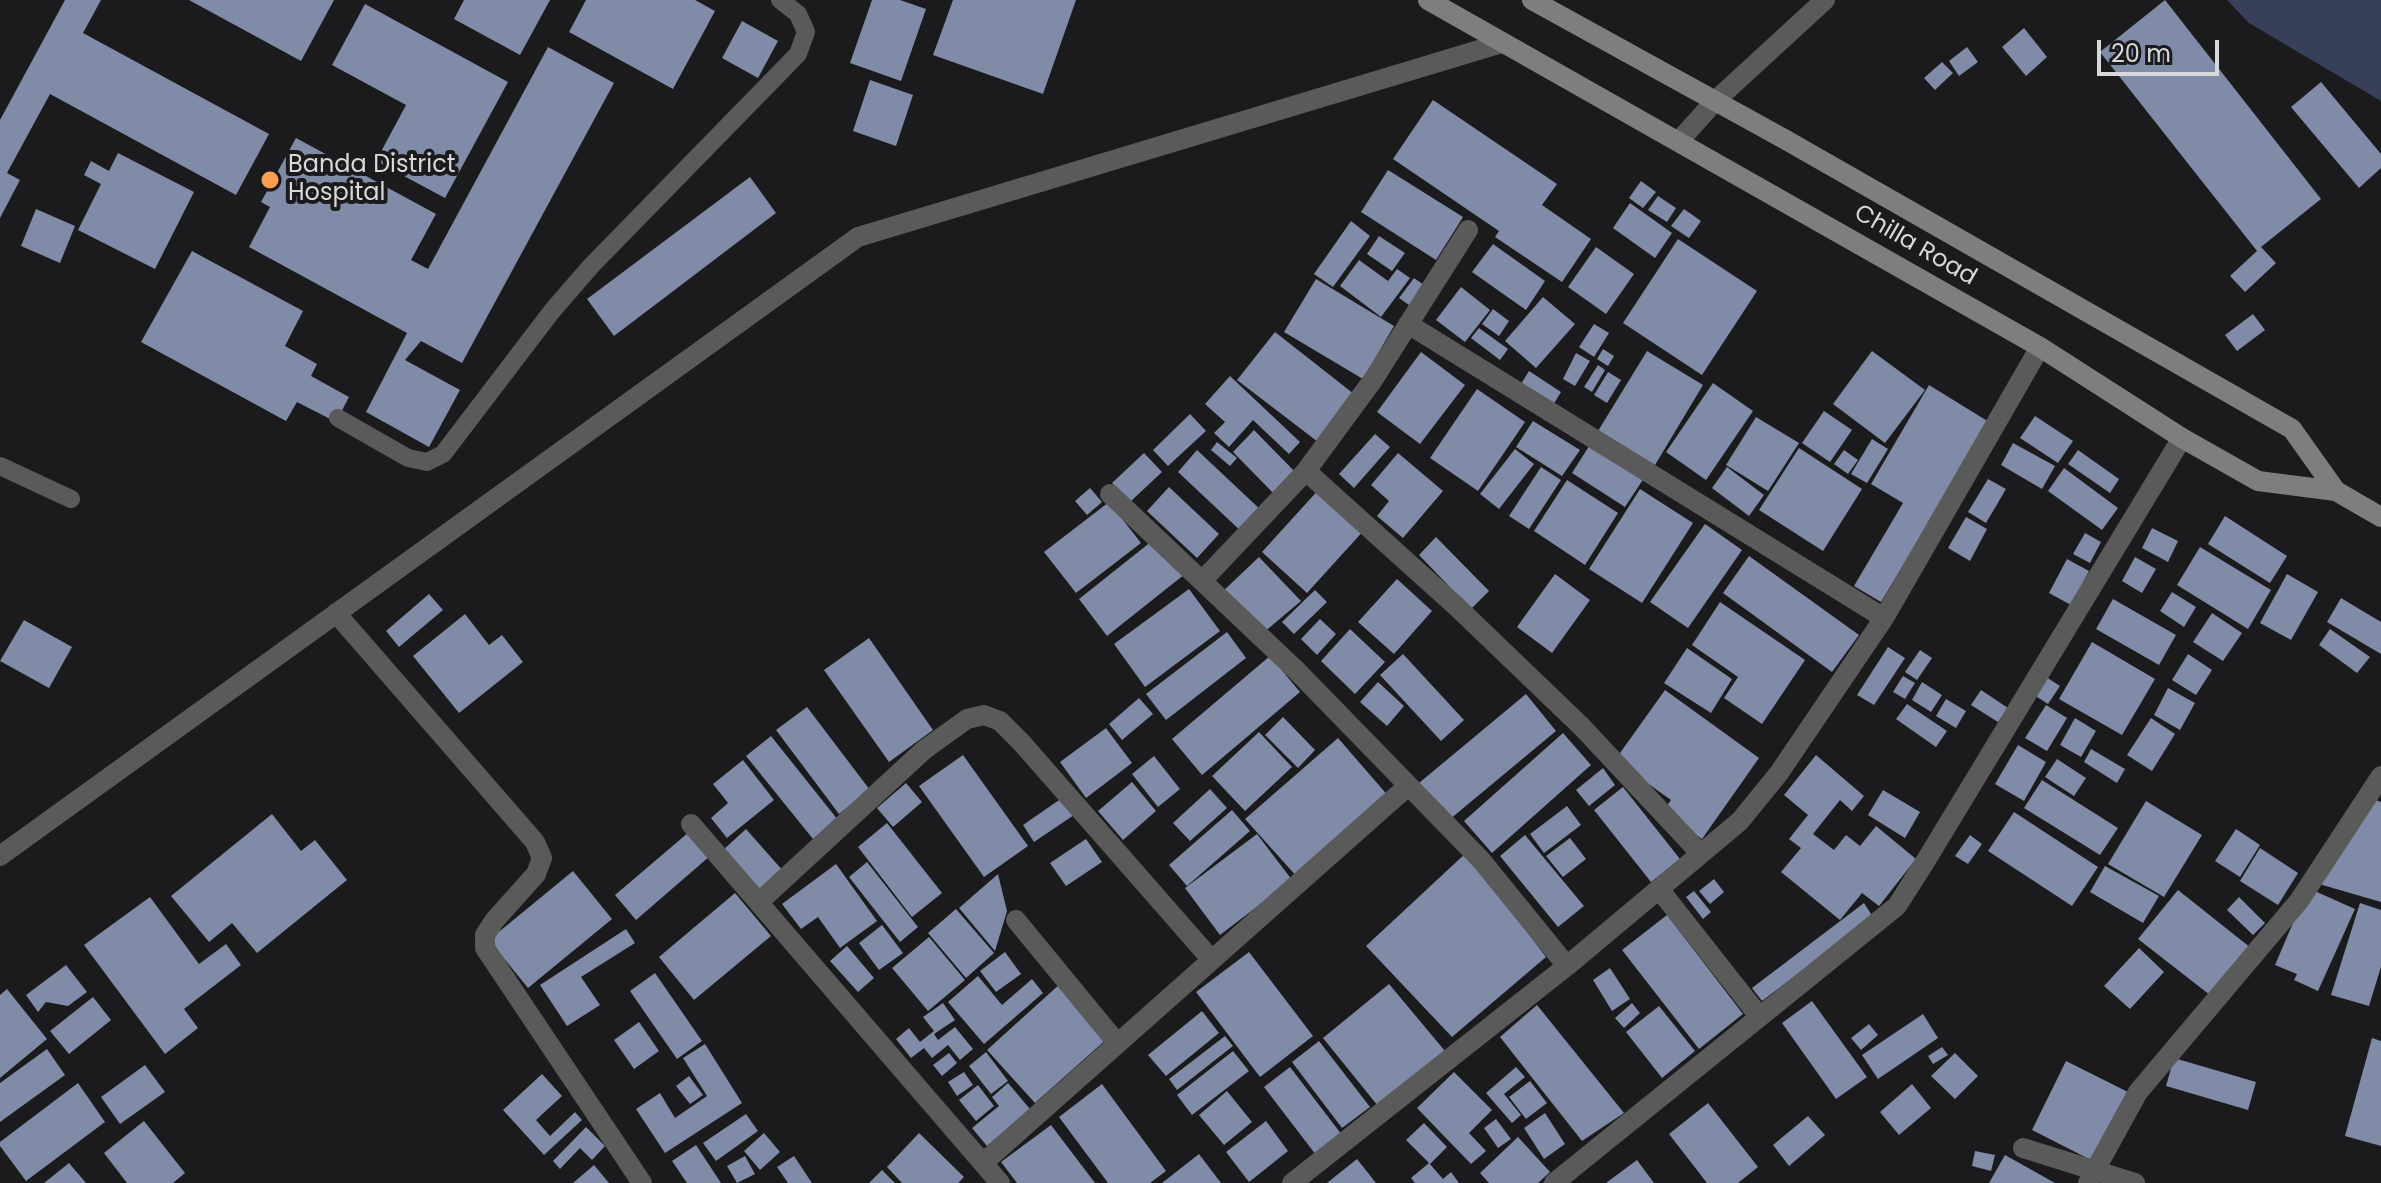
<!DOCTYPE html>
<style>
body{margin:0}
#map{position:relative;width:2381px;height:1183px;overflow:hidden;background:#1b1b1d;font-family:Poppins,sans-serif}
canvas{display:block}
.scale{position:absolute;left:2097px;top:40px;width:122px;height:36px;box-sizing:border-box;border:4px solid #d8d8da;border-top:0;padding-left:10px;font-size:24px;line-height:28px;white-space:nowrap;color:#d8d8da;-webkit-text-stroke:6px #1b1b1d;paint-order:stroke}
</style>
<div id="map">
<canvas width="2381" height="1183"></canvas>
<div class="scale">20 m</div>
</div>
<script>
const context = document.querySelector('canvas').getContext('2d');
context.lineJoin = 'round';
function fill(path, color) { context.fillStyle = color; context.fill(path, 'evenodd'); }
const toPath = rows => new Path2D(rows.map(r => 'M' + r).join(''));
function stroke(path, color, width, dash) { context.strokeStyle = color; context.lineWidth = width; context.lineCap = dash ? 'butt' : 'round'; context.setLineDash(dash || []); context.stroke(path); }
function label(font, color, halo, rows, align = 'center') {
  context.font = font + ' Poppins,sans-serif'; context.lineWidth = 8; context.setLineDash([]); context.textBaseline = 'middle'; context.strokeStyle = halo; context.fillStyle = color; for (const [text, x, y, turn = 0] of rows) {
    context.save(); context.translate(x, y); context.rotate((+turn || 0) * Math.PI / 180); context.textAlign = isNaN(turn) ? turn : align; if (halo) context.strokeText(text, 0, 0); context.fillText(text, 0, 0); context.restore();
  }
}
fill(toPath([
 [2227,0,2381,0,2381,101,2249,23]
]), '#374058');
fill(toPath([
 [65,0,101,0,83,33,269,134,236,195,50,94,7,173,20,180,0,218,0,120],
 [189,0,334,0,301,61],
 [464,0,550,0,520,55,454,19],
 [586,0,695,0,715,11,673,89,569,32],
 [872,0,900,0,926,9,901,81,850,63],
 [953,0,1076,0,1043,94,933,55],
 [2165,0,2321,199,2261,247,2276,263,2245,292,2230,276,2257,251,2100,52],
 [365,4,508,82,445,198,376,161,406,105,332,65],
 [742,21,778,41,758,78,722,58],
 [2024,28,2047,57,2026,76,2002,47],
 [548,47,614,83,462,363,421,341,405,360,460,390,429,447,366,412,407,333,249,247,270,207,261,202,296,138,436,214,411,260,428,269],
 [1967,47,1978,62,1959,76,1949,61],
 [1942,62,1953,73,1935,90,1924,78],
 [870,80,913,95,896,146,853,131],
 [2321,82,2381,154,2381,168,2359,188,2291,107],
 [1433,100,1557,184,1542,205,1591,239,1562,282,1495,237,1499,231,1393,159],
 [118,153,194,192,155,269,78,230,101,184,84,175,91,161,109,171],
 [1388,170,1463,217,1436,260,1361,212],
 [750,177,776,213,614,336,587,299],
 [1641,181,1656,192,1643,208,1629,198],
 [1658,196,1676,208,1667,222,1648,210],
 [1630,203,1672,233,1655,258,1613,228],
 [36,209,75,226,60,263,21,246],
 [1684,209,1701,221,1689,238,1671,226],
 [1351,221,1370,236,1333,287,1314,274],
 [1379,236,1405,253,1392,271,1367,254],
 [1678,239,1757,291,1702,375,1623,323],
 [1493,244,1545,281,1526,310,1472,272],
 [1596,247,1634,274,1606,314,1568,287],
 [192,251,303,311,285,346,317,364,311,376,349,397,336,422,297,402,286,421,141,342],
 [1359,260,1388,281,1397,269,1410,278,1381,317,1340,286],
 [1414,278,1424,285,1409,305,1399,298],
 [1316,279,1394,326,1363,379,1284,332],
 [1461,287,1490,310,1465,342,1436,320],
 [1543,297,1575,324,1536,368,1505,341],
 [1493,309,1509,321,1499,336,1482,324],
 [2253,314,2265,330,2237,351,2225,335],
 [1594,324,1609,333,1594,357,1579,347],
 [1479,328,1508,349,1500,360,1471,338],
 [1275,332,1354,394,1318,442,1237,380],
 [1603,349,1614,356,1608,366,1597,359],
 [1647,351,1703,385,1655,465,1598,431],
 [1872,351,1925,390,1885,443,1833,404],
 [1421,352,1465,385,1420,444,1377,412],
 [1576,353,1590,361,1575,386,1563,379],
 [1598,365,1605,370,1592,392,1584,387],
 [1529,371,1561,392,1553,405,1521,384],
 [1608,372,1621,380,1607,403,1594,395],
 [1230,376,1300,442,1289,454,1253,420,1229,447,1214,433,1225,422,1205,404],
 [1713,383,1753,411,1706,480,1666,452],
 [1929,385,1989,422,1881,602,1854,586,1903,503,1871,484],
 [1477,389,1525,422,1478,491,1430,458],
 [1824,411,1852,430,1830,462,1802,443],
 [1190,414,1206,431,1168,466,1153,450],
 [2035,416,2073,441,2058,463,2020,438],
 [1756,417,1799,443,1768,491,1726,465],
 [1533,421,1580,450,1562,476,1516,447],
 [1254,430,1300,477,1278,498,1233,452],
 [1375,434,1390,447,1354,488,1339,474],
 [1872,439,1888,449,1867,483,1851,474],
 [1217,442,1237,458,1230,466,1211,450],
 [1591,443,1644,478,1625,507,1572,473],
 [2013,443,2055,466,2042,489,2001,465],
 [1799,448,1862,489,1823,551,1759,510],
 [1515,449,1534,464,1499,509,1480,494],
 [1197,450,1263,512,1243,533,1178,472],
 [1844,450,1858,460,1848,474,1834,464],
 [2078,450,2119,479,2110,493,2068,464],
 [1144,453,1162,472,1130,502,1112,483],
 [1398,453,1443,491,1403,538,1377,516,1389,501,1371,485],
 [1541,467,1561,480,1529,529,1509,516],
 [1727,467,1764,495,1749,516,1712,488],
 [2064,468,2118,508,2102,530,2048,491],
 [1988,479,2006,489,1986,523,1968,512],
 [1567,480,1618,513,1585,565,1534,531],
 [1169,487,1219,534,1197,558,1147,511],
 [1321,487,1366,528,1307,593,1262,552],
 [1090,488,1102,502,1087,515,1075,501],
 [1640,489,1693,523,1642,603,1589,569],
 [1109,502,1141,543,1076,593,1044,552],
 [2225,516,2287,556,2270,583,2208,544],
 [1966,517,1987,529,1970,561,1948,548],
 [1705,524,1742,550,1688,628,1650,602],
 [2152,528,2178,541,2168,562,2142,548],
 [2085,533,2101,542,2090,563,2073,554],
 [1436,537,1489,591,1471,609,1419,555],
 [1152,541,1185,574,1107,636,1079,599],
 [2200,547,2271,590,2248,629,2177,585],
 [1749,556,1859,635,1832,672,1723,593],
 [1259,557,1301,601,1263,633,1220,594],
 [2135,557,2156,569,2142,593,2122,581],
 [2067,559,2089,571,2071,605,2049,593],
 [1555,574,1590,600,1552,653,1517,627],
 [2287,574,2318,592,2291,640,2260,623],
 [1397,579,1432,611,1394,654,1358,622],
 [1189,589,1220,631,1145,687,1114,644],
 [1315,590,1327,602,1294,634,1282,622],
 [2172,592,2196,607,2184,627,2160,611],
 [429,594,443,610,399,647,386,631],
 [2341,598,2381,622,2381,654,2327,622],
 [2113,599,2176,635,2159,665,2096,629],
 [1720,602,1805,660,1762,724,1724,698,1738,677,1692,645],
 [2212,613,2242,633,2223,661,2193,642],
 [465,614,489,645,502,635,523,662,459,713,413,656],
 [1320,619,1336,634,1317,655,1301,639],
 [24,620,72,647,49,688,0,661],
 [1350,629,1385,662,1355,694,1321,661],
 [2330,629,2370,657,2357,673,2319,645],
 [1227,632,1246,658,1166,720,1146,694],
 [869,638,933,730,889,762,824,670],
 [2092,642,2155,679,2122,735,2059,699],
 [1888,647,1905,658,1874,705,1857,695],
 [1687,648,1732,679,1711,713,1664,683],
 [1920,650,1932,658,1917,680,1905,672],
 [1403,654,1464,720,1441,741,1380,675],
 [2188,654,2212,670,2196,695,2172,680],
 [1270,656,1300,692,1202,775,1172,739],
 [2043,675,2060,686,2048,704,2031,693],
 [1903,676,1915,683,1905,699,1893,692],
 [1378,682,1404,706,1387,726,1360,702],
 [1922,682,1942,695,1931,712,1912,700],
 [2168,688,2195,703,2180,730,2154,715],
 [1665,690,1759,758,1702,839,1663,811,1671,800,1615,760],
 [1981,690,2008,708,1998,722,1971,705],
 [1526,694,1556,731,1449,820,1419,783],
 [1139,698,1153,714,1122,740,1109,724],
 [1946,699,1966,711,1956,728,1936,716],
 [1907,704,1947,731,1936,747,1896,719],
 [2046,705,2067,718,2047,751,2025,738],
 [807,707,870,790,839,814,776,730],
 [1283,717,1315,750,1298,768,1265,735],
 [2075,718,2096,731,2081,757,2060,745],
 [2151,718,2175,734,2152,771,2127,755],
 [1106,728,1132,763,1086,798,1060,762],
 [1259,732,1292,767,1245,811,1212,776],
 [1563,733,1591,765,1492,853,1464,821],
 [771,736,838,820,813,839,746,756],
 [1338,738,1390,798,1299,879,1245,819],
 [2018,745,2046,762,2024,801,1995,784],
 [2091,749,2125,769,2117,783,2084,762],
 [963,755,1028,846,984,877,919,786],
 [1816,755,1864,796,1852,811,1840,800,1813,834,1834,850,1846,835,1860,846,1876,826,1916,859,1879,906,1862,893,1840,920,1781,872,1801,848,1789,839,1808,815,1784,795],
 [1154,756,1180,789,1158,807,1132,774],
 [2057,759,2086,778,2074,796,2045,777],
 [743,760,774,800,727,838,711,818,728,803,713,784],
 [1603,768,1615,785,1589,806,1576,790],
 [2042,780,2118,828,2100,855,2024,808],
 [1132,782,1156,811,1123,840,1098,811],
 [906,783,922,802,893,827,877,808],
 [1623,787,1680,859,1651,882,1594,810],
 [1210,789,1227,808,1190,841,1173,823],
 [1883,790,1920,812,1905,838,1868,815],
 [1062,798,1074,815,1034,842,1023,825],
 [2373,799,2381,802,2381,902,2319,884],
 [2146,801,2202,835,2164,897,2108,864],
 [1567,806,1581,825,1544,853,1530,834],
 [1232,810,1250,831,1187,886,1169,865],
 [2014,812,2098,867,2072,906,1988,851],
 [272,814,301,851,315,840,347,880,257,953,232,923,209,942,171,896],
 [887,823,942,893,912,917,858,847],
 [746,829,784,872,761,893,723,850],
 [2236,829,2260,845,2240,877,2215,861],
 [689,832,710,856,636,920,615,895],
 [1257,834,1292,880,1220,935,1185,888],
 [1525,835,1584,906,1558,927,1500,856],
 [1970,835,1982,844,1968,864,1955,856],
 [1570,838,1586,859,1563,877,1546,856],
 [1086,839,1102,862,1066,886,1050,863],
 [2260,848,2298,873,2278,905,2240,881],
 [1467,852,1546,957,1452,1037,1366,946],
 [867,862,918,927,900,942,849,877],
 [836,864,877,921,840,948,818,917,801,929,782,904],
 [2105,866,2159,896,2143,923,2090,892],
 [573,871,612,919,528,988,489,940],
 [998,874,1007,911,995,951,959,908],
 [1714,879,1724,892,1710,904,1699,891],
 [2308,888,2355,909,2318,991,2294,980,2297,974,2275,965],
 [2178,890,2251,948,2210,995,2138,939],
 [1694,891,1711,912,1703,919,1686,897],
 [735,893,771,936,694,1000,659,957],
 [150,897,199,964,226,944,241,965,184,1009,198,1028,165,1054,84,945],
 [2239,897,2265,923,2253,935,2227,910],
 [1864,903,1873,917,1762,1001,1752,988],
 [2360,903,2381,910,2381,967,2369,1006,2331,995],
 [956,909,994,953,966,978,928,933],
 [1667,915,1743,1014,1699,1049,1622,950],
 [882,925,903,953,879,970,859,943],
 [626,929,635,943,581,977,600,1005,567,1026,540,985],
 [929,937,965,980,928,1011,892,968],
 [847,946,874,978,858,992,830,961],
 [2139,948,2164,972,2130,1009,2104,986],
 [1005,952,1021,974,996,992,980,971],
 [1249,952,1313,1036,1260,1077,1196,992],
 [66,965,87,992,68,1006,46,1002,38,1012,26,995],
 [1610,968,1630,999,1612,1011,1593,980],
 [655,973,702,1041,677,1059,630,991],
 [978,976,1002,1005,1032,979,1043,993,984,1044,948,1002],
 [1061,983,1109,1037,1035,1103,987,1050],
 [1389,984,1445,1051,1378,1106,1323,1038],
 [7,989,47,1039,0,1078,0,995],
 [93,997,111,1020,69,1054,50,1031],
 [1812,1001,1867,1077,1836,1099,1782,1023],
 [943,1003,955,1020,934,1034,938,1040,955,1027,973,1049,960,1060,948,1045,932,1058,924,1048,911,1058,896,1039,909,1028,920,1042,934,1031,923,1017],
 [1632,1003,1640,1013,1624,1028,1615,1018],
 [1537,1005,1624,1113,1582,1141,1500,1037],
 [1659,1006,1695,1051,1662,1078,1626,1032],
 [1202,1011,1219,1033,1166,1076,1148,1055],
 [1923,1014,1938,1038,1878,1079,1862,1055],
 [639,1022,659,1051,634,1069,614,1040],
 [1869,1024,1878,1035,1861,1050,1851,1038],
 [1225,1036,1233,1046,1177,1090,1169,1079],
 [2372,1038,2381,1041,2381,1146,2345,1136],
 [1319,1041,1370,1107,1342,1128,1292,1062],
 [705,1044,742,1103,665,1153,636,1109,660,1093,675,1118,707,1096,683,1058],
 [1942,1047,1948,1055,1933,1064,1928,1056],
 [47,1049,65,1075,0,1122,0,1083],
 [1233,1051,1249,1071,1192,1115,1177,1095],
 [986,1052,1008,1081,991,1094,969,1066],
 [949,1053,957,1063,942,1076,933,1065],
 [1955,1053,1978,1076,1955,1099,1931,1076],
 [2174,1058,2256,1082,2248,1110,2166,1086],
 [2066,1061,2128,1092,2093,1161,2032,1130],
 [145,1065,165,1092,120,1124,101,1097],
 [1290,1067,1342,1135,1316,1155,1264,1087],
 [1516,1067,1525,1077,1504,1094,1521,1115,1512,1123,1486,1093],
 [964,1072,973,1085,957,1096,948,1082],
 [1454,1072,1492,1110,1469,1133,1486,1151,1471,1164,1417,1108],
 [542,1074,562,1096,536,1120,550,1136,575,1112,582,1120,544,1155,503,1110],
 [689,1076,703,1095,690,1104,676,1086],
 [1530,1081,1547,1103,1526,1119,1509,1097],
 [78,1083,105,1122,26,1181,0,1146,0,1142],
 [1008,1083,1030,1109,987,1146,972,1128,999,1106,992,1097],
 [1102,1084,1166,1171,1150,1183,1108,1183,1059,1117],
 [1912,1084,1931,1108,1899,1135,1880,1112],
 [978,1085,994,1106,976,1121,959,1100],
 [1227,1091,1252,1122,1224,1145,1199,1115],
 [1708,1103,1758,1167,1738,1183,1707,1183,1669,1134],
 [1545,1113,1565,1144,1544,1159,1524,1128],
 [746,1114,758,1131,716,1161,703,1143],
 [1808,1116,1825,1135,1789,1166,1773,1145],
 [1496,1119,1511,1139,1498,1148,1484,1128],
 [144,1121,185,1173,173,1183,127,1183,104,1153],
 [1266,1121,1288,1151,1249,1182,1226,1152],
 [1424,1123,1447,1147,1430,1164,1406,1140],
 [1051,1125,1095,1183,1017,1183,1001,1162],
 [586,1127,605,1146,592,1160,580,1148,560,1169,553,1161],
 [764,1133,780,1152,760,1170,744,1151],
 [919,1133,964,1177,958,1183,902,1183,887,1167],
 [1518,1137,1550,1172,1538,1183,1489,1183,1480,1173],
 [696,1145,721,1183,687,1183,672,1161],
 [1975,1151,1995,1155,1991,1171,1972,1166],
 [1199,1154,1221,1183,1162,1183],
 [2005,1155,2055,1183,1989,1183],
 [745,1156,755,1174,737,1183,727,1166],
 [794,1156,812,1183,788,1183,777,1167],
 [1357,1159,1376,1183,1327,1183],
 [1637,1160,1654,1183,1606,1183],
 [69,1163,86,1183,44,1183],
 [1429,1163,1443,1179,1451,1172,1459,1183,1415,1183,1411,1178],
 [594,1165,609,1183,573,1183],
 [882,1170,895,1183,869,1183]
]), '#808ba8');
stroke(toPath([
 [338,418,408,458,427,462,443,454,552,311,591,266,798,54,806,32,798,14,780,0],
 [0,466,71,499]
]), '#5a5a5b', 18);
stroke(toPath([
 [1679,141,1715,101,1825,0],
 [1408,324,1884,618],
 [1306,471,1457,607,1582,727,1701,854],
 [1110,494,1297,671,1481,860,1567,966],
 [1202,581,1306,471,1373,380,1468,230],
 [336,613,535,842,542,858,536,874,494,921,485,935,485,948,642,1183],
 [691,824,1000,1183],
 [0,856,858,237,1502,43],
 [1659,889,1759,1016],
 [759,902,924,750,967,719,984,715,1000,721,1021,742,1210,958],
 [1016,920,1117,1043],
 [2023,1148,2135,1183],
 [983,1163,1408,786],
 [1292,1183,1567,966,1740,821,1779,773,1884,618,2040,347],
 [1554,1183,1897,906,1925,862,2182,438],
 [2088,1183,2138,1092,2299,901,2381,776]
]), '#5a5a5b', 20);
stroke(toPath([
 [1428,0,2040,347,2182,438,2258,481,2336,491,2381,517],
 [1532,0,1786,140,2292,429,2336,491]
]), '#7d7e80', 20);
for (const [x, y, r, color] of [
 [270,180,10,"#fa9f50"]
]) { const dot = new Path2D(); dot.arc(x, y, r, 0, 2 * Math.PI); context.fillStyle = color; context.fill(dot); stroke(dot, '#1b1b1d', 3); }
label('24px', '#d8d8da', '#1b1b1d', [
 ["Banda District",288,166],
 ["Hospital",288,194]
], 'left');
label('24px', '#d8d8da', '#1b1b1d', [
 ["Chilla Road",1915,246,30]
]);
</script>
